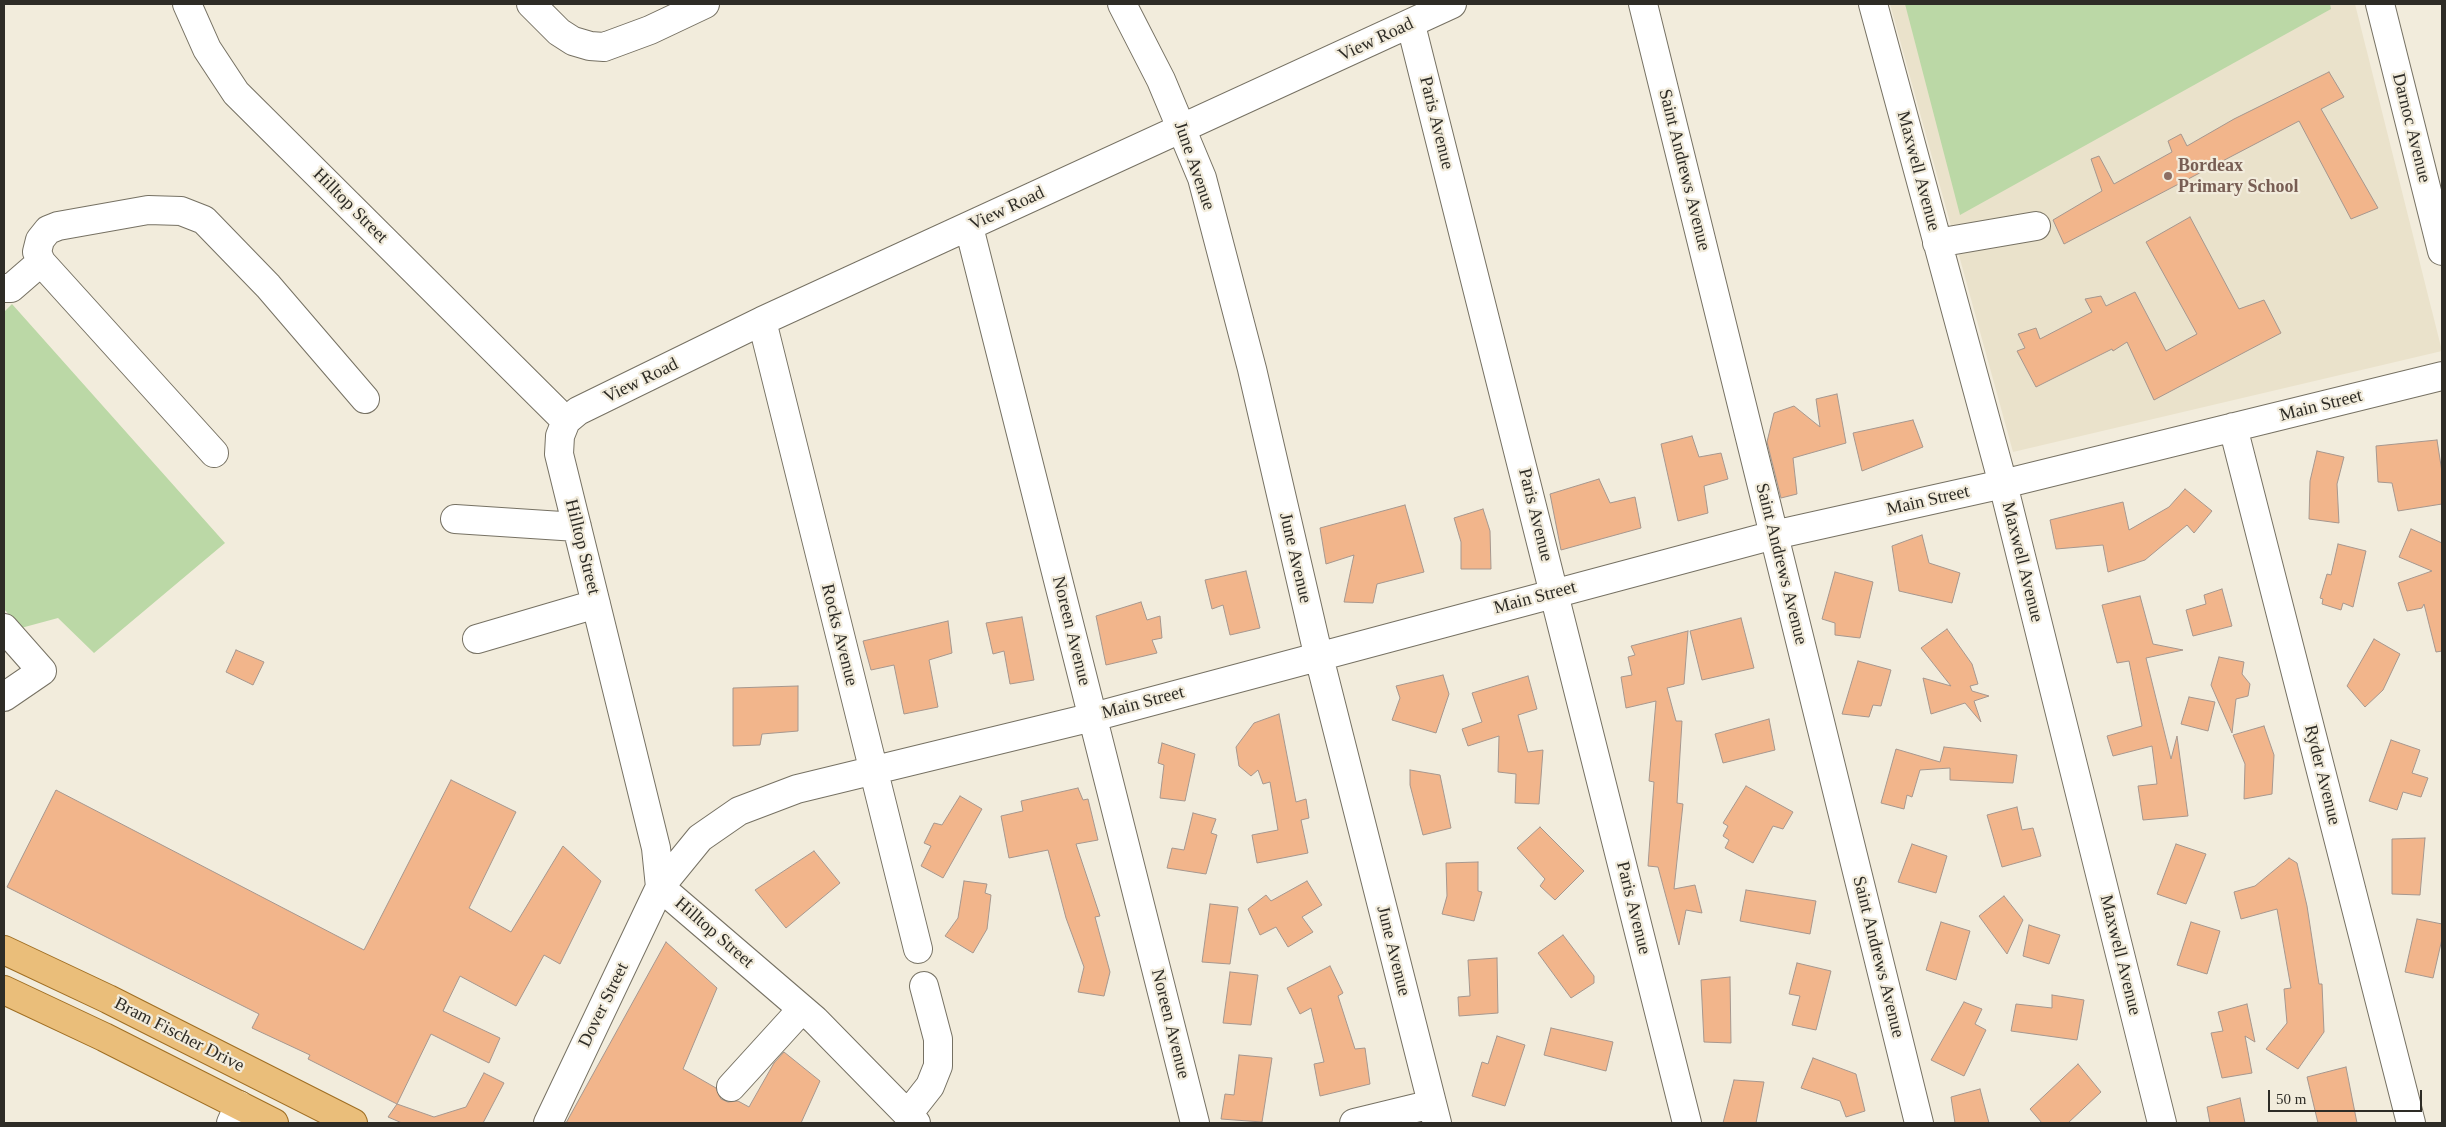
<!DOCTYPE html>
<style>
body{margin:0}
#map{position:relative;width:2446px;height:1127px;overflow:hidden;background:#f2ecdc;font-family:"Times New Roman",serif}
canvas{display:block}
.frame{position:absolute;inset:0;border:5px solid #2e2c26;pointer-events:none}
.scale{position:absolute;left:2268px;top:1090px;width:154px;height:22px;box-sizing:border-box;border:2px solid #2e2c26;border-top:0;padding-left:6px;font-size:15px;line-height:18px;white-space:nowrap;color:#2e2c26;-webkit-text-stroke:4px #f2ecdc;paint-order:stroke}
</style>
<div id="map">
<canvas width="2446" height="1127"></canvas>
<div class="frame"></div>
<div class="scale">50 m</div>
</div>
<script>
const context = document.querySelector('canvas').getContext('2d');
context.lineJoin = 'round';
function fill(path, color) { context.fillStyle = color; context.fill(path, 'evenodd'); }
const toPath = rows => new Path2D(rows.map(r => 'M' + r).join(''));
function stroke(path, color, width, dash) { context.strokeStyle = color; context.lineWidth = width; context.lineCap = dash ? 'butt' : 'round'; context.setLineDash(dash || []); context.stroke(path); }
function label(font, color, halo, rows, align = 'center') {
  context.font = font + ' "Times New Roman",serif'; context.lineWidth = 4.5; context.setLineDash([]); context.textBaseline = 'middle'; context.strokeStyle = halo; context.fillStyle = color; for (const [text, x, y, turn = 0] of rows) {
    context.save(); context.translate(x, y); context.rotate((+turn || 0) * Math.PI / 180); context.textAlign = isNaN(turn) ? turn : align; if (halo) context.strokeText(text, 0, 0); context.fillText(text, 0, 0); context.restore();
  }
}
fill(toPath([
 [1890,4,2355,4,2442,351,2013,452]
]), '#eae2cb');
fill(toPath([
 [1905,4,2330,4,2331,9,1960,215],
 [12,304,225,543,94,653,58,618,21,628,4,609,4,312]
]), '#bbd8a6');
const building = toPath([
 [2329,72,2344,97,2321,109,2378,208,2351,219,2299,121,2064,244,2053,220,2102,191,2091,159,2099,156,2114,184,2172,152,2168,141,2181,134,2187,146,2234,119,2329,72],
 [2190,217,2239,309,2264,300,2281,333,2154,400,2127,342,2113,351,2112,349,2036,387,2017,351,2025,348,2018,334,2036,328,2040,339,2092,312,2085,299,2101,296,2106,306,2135,292,2166,351,2197,334,2146,242,2190,217],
 [1837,394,1846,443,1793,458,1797,494,1781,498,1767,442,1774,413,1794,406,1820,427,1816,399,1837,394],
 [1913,420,1923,447,1862,471,1853,433,1913,420],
 [1692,436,1699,457,1721,453,1728,479,1704,486,1708,513,1678,521,1661,444,1692,436],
 [2437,440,2442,472,2442,504,2398,511,2392,483,2378,482,2376,446,2437,440],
 [2317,451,2344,457,2337,484,2339,523,2309,519,2310,481,2317,451],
 [1599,479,1610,503,1635,497,1641,528,1561,550,1550,494,1599,479],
 [2185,489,2212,511,2194,533,2187,525,2145,560,2108,572,2103,545,2056,549,2050,520,2123,502,2129,530,2169,507,2185,489],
 [1405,505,1424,572,1377,584,1373,603,1344,602,1354,555,1326,564,1320,528,1405,505],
 [1483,509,1490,531,1491,569,1461,569,1461,542,1454,518,1483,509],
 [2411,529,2442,543,2442,651,2436,652,2424,604,2422,608,2407,611,2398,583,2432,571,2399,557,2411,529],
 [1922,535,1929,563,1960,573,1952,603,1899,591,1892,546,1922,535],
 [2338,544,2366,551,2353,607,2343,603,2341,610,2322,604,2323,599,2320,598,2327,574,2331,575,2338,544],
 [1246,571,1260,628,1230,635,1223,605,1212,609,1205,580,1246,571],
 [1835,572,1873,582,1860,638,1835,635,1835,623,1822,619,1835,572],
 [2222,589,2232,626,2193,636,2186,610,2206,604,2204,595,2222,589],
 [2140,596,2153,644,2183,650,2146,658,2171,759,2177,736,2188,816,2143,820,2138,786,2157,784,2152,746,2113,756,2107,736,2142,726,2129,661,2117,663,2102,605,2140,596],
 [1141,602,1147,620,1160,616,1162,638,1152,640,1157,653,1106,665,1096,616,1141,602],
 [1022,617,1034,680,1010,684,1004,651,993,654,986,623,1022,617],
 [1741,618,1754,668,1702,680,1690,631,1741,618],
 [948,621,952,653,929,660,938,707,904,714,894,665,871,670,863,641,948,621],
 [1947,629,1972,664,1978,684,1970,686,1972,691,1989,696,1974,701,1981,722,1965,703,1931,714,1923,678,1951,686,1921,648,1947,629],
 [1688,631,1684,684,1667,688,1676,721,1682,721,1677,803,1683,804,1674,889,1695,885,1702,913,1686,910,1679,945,1658,867,1648,866,1654,782,1649,781,1656,701,1626,708,1621,677,1632,675,1628,657,1635,655,1631,646,1688,631],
 [2374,639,2400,654,2383,690,2365,707,2347,686,2374,639],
 [236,650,264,662,253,685,226,672,236,650],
 [2219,657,2244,662,2242,674,2250,684,2248,696,2236,699,2232,733,2211,685,2219,657],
 [1858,661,1891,670,1881,706,1873,705,1869,717,1842,714,1858,661],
 [1443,675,1449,694,1436,733,1392,720,1400,698,1396,686,1443,675],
 [1528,676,1537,709,1518,715,1528,752,1543,750,1539,804,1515,803,1516,774,1498,772,1499,736,1468,746,1462,729,1482,722,1472,693,1528,676],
 [798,686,798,731,762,734,760,745,733,746,733,688,798,686],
 [2189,697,2215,702,2208,731,2181,724,2189,697],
 [1279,714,1296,802,1306,799,1309,818,1301,820,1308,853,1257,863,1252,835,1278,830,1270,782,1263,784,1258,770,1251,776,1239,766,1236,747,1254,723,1279,714],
 [1769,719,1775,750,1723,763,1715,734,1769,719],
 [2264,726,2274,755,2272,794,2244,799,2245,764,2233,735,2264,726],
 [2391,740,2420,750,2412,773,2428,778,2421,797,2403,792,2397,810,2369,801,2391,740],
 [1162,743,1195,754,1185,801,1160,798,1164,765,1158,763,1162,743],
 [1944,747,2017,755,2013,783,1950,780,1950,768,1920,770,1912,797,1907,795,1904,809,1881,803,1896,749,1940,762,1944,747],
 [1410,770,1440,775,1451,828,1423,835,1410,785,1410,770],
 [451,780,516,812,469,908,511,932,563,846,601,881,560,964,544,955,516,1006,460,976,443,1011,500,1038,489,1063,431,1034,397,1104,308,1059,310,1055,252,1028,259,1014,7,887,56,790,364,950,451,780],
 [1746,786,1793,812,1783,829,1773,826,1753,863,1725,848,1729,840,1723,836,1728,826,1723,823,1746,786],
 [1078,788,1083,800,1088,799,1098,840,1076,844,1100,916,1095,917,1110,972,1104,996,1078,992,1084,967,1066,918,1048,850,1009,858,1001,816,1023,811,1021,801,1078,788],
 [960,796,982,809,943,878,921,866,931,846,924,843,934,823,942,825,960,796],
 [2017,807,2022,830,2033,828,2041,856,2002,867,1987,815,2017,807],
 [1193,813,1216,819,1211,833,1217,835,1206,874,1167,868,1172,848,1184,850,1193,813],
 [1540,827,1584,871,1555,900,1540,886,1545,879,1517,848,1540,827],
 [2425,838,2420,895,2392,894,2392,839,2425,838],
 [1912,844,1947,856,1936,893,1898,882,1912,844],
 [2176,844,2206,854,2186,904,2157,894,2176,844],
 [814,851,840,883,786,928,755,890,814,851],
 [2289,858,2297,863,2307,906,2319,984,2322,984,2324,1032,2298,1069,2266,1049,2287,1023,2284,989,2291,988,2277,909,2241,919,2234,892,2255,886,2289,858],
 [1478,862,1478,891,1482,892,1474,921,1442,914,1447,896,1446,863,1478,862],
 [964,881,987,884,985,893,991,895,987,929,973,953,945,936,958,918,964,881],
 [1307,881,1322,905,1302,917,1313,932,1288,947,1276,927,1260,935,1248,909,1266,895,1271,901,1307,881],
 [1746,890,1816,901,1810,934,1740,921,1746,890],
 [2004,896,2023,920,2007,954,1979,916,2004,896],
 [1210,904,1238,907,1230,964,1202,962,1210,904],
 [2417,919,2442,924,2442,939,2433,978,2405,972,2417,919],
 [1941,922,1970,931,1956,980,1926,970,1941,922],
 [2191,922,2220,931,2207,974,2177,965,2191,922],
 [2029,925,2060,935,2049,964,2023,956,2029,925],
 [1563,935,1594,976,1594,983,1571,998,1538,953,1563,935],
 [666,942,717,988,683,1069,716,1088,721,1099,728,1102,738,1101,749,1107,774,1063,784,1052,820,1081,801,1123,566,1123,666,942],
 [1497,958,1498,1013,1459,1016,1458,997,1470,996,1468,960,1497,958],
 [1797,963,1831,971,1816,1030,1792,1025,1800,996,1789,994,1797,963],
 [1330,966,1343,993,1338,996,1355,1049,1365,1048,1370,1084,1320,1096,1314,1064,1324,1062,1311,1008,1300,1014,1287,988,1330,966],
 [1230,972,1258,975,1251,1025,1223,1023,1230,972],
 [1730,977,1731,1043,1704,1042,1701,980,1730,977],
 [2052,995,2084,1000,2077,1040,2011,1031,2016,1004,2052,1008,2052,995],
 [1964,1002,1982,1009,1975,1024,1986,1030,1964,1076,1931,1060,1964,1002],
 [2247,1004,2255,1042,2245,1036,2252,1073,2222,1078,2211,1033,2223,1031,2218,1012,2247,1004],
 [1551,1028,1613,1042,1606,1071,1544,1055,1551,1028],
 [1497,1036,1525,1045,1505,1106,1472,1096,1482,1062,1488,1064,1497,1036],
 [1239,1055,1272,1058,1262,1122,1221,1119,1225,1094,1234,1095,1239,1055],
 [1813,1058,1856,1074,1865,1111,1846,1117,1840,1101,1801,1088,1813,1058],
 [2078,1064,2101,1092,2068,1123,2042,1123,2030,1109,2078,1064],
 [2346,1067,2357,1123,2318,1123,2307,1077,2346,1067],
 [484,1073,504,1083,483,1123,402,1123,388,1117,397,1104,434,1117,466,1107,484,1073],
 [1734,1080,1764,1082,1756,1123,1723,1123,1734,1080],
 [1980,1089,1989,1123,1955,1123,1951,1097,1980,1089],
 [2240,1098,2245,1123,2210,1123,2207,1107,2240,1098]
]);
fill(building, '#f2b58b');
stroke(building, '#a6978e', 1);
const minor = toPath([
 [187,4,207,49,236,93,566,421],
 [531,4,559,32,573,41,590,46,604,47,650,30,705,4],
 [1122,4,1161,80,1202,178,1252,369,1315,641,1437,1123],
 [1643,4,1919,1123],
 [1873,4,2003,484,2162,1123],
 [2380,4,2442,251],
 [1411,25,1687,1123],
 [969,227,1195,1123],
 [1937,243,2036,226],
 [4,288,11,288,41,262],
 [762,321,918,949],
 [2233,427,2411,1123],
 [214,453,41,262,37,252,40,240,48,230,58,226,148,210,181,211,204,220,268,286,365,399],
 [455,519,577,527],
 [4,628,42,671,4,697],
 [477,639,596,604],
 [731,1087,802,1009],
 [908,1114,930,1086,938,1066,938,1039,924,986],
 [231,1123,239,1105],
 [548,1123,660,887,700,838,739,811,797,789,1093,717,1774,535,2003,484,2442,376],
 [916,1123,815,1020,660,887,656,848,559,454,560,436,566,421,578,411,762,321,1452,4],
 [1354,1123,1432,1104]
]);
const major = toPath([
 [4,950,108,999,353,1123],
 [4,990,104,1037,274,1123]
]);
stroke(minor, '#767163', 30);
stroke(major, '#9f6e23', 30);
stroke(minor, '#fff', 28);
stroke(major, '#eabe7a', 28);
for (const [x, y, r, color] of [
 [2168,176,5,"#8d6e63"]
]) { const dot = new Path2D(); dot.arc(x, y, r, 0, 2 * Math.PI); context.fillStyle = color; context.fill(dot); stroke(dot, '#f2ecdc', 2); }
label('18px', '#2e2c26', '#f2ecdc', [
 ["View Road",1376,40,-25],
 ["Paris Avenue",1436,123,76],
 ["Darnoc Avenue",2411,128,76],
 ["June Avenue",1194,166,71],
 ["Saint Andrews Avenue",1684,170,76],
 ["Maxwell Avenue",1918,171,75],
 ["Hilltop Street",350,206,45],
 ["View Road",1007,209,-25],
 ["View Road",641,381,-26],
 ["Main Street",2321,406,-14],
 ["Main Street",1928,501,-13],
 ["Paris Avenue",1535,515,76],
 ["Hilltop Street",582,547,76],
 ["June Avenue",1295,558,77],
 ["Maxwell Avenue",2022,562,76],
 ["Saint Andrews Avenue",1781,564,76],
 ["Main Street",1535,598,-15],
 ["Noreen Avenue",1071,631,76],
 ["Rocks Avenue",839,635,76],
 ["Main Street",1143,703,-15],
 ["Ryder Avenue",2322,775,76],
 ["Paris Avenue",1633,908,76],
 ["Hilltop Street",714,933,41],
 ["June Avenue",1393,951,76],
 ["Maxwell Avenue",2120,955,76],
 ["Saint Andrews Avenue",1878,957,76],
 ["Dover Street",604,1005,-64],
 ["Noreen Avenue",1170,1024,76],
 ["Bram Fischer Drive",179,1035,27]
]);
label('bold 18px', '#785e54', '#f2ecdc', [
 ["Bordeax",2178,166],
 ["Primary School",2178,187]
], 'left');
</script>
